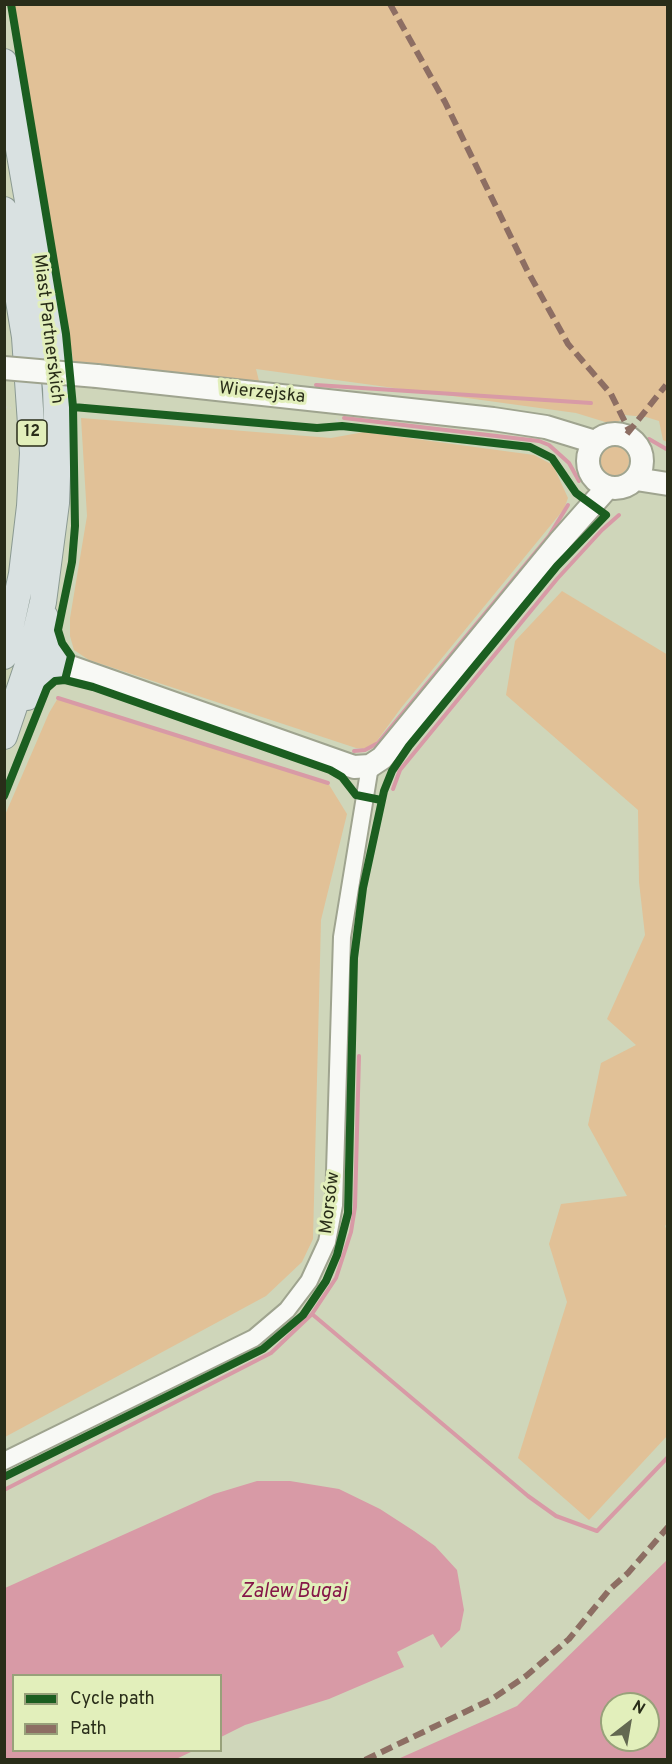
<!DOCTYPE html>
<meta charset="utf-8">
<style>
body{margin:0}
#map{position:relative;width:672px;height:1764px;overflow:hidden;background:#cfd6ba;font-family:Overpass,sans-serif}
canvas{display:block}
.frame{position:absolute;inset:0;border:6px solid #292d19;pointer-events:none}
.legend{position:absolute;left:12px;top:1674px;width:210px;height:78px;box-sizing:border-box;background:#e2efbb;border:2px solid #98a17a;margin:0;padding:8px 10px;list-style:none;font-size:18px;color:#292d19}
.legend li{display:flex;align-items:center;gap:12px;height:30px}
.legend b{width:30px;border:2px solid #98a17a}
.north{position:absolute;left:600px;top:1692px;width:60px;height:60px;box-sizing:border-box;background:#e2efbb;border:2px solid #98a17a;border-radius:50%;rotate:31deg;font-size:16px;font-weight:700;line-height:24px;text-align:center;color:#292d19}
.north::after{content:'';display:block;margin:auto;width:21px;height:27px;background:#636851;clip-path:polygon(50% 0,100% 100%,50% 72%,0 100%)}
</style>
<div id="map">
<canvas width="672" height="1764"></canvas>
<div class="frame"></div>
<ul class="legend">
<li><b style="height:8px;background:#1b5e20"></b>Cycle path</li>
<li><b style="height:8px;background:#8d6e63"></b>Path</li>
</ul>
<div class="north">N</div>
</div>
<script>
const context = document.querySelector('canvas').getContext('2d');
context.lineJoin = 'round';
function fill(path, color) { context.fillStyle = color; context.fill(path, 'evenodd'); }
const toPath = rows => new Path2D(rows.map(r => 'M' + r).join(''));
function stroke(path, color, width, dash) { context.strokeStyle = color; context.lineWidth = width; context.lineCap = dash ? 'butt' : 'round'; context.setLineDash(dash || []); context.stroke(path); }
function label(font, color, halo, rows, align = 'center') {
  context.font = font + ' Overpass,sans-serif'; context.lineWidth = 6; context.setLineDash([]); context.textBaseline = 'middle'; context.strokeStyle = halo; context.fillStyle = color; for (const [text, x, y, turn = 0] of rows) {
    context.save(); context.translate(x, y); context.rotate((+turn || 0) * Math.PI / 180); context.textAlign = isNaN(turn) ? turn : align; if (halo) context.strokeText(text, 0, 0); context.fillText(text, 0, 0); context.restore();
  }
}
fill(toPath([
 [14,5,667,5,667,442,663,440,659,421,646,417,625,415,615,425,576,413,256,369,260,385,74,365],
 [81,418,331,438,364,432,534,455,553,465,568,498,564,509,401,708,371,749,356,748,89,660,74,650,70,636,70,618,87,516],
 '599 461a15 15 0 1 1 30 0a15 15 0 1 1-30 0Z',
 [562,591,668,655,668,1222,665,1226,668,1233,667,1436,589,1520,518,1458,567,1302,549,1244,561,1204,627,1196,588,1125,601,1063,636,1045,607,1019,645,935,639,882,638,810,506,695,515,641],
 [58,698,328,783,347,814,321,920,313,1239,302,1262,266,1296,5,1437,5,815,49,713]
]), '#e1c197');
fill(toPath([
 [257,1481,290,1481,339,1489,380,1509,414,1531,435,1546,457,1570,464,1610,460,1630,441,1648,433,1634,397,1652,404,1667,329,1699,245,1725,221,1737,220,1676,14,1676,14,1750,193,1751,174,1760,5,1759,5,1588,214,1494],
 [667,1560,667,1759,398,1759,517,1706],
 [612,1704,648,1704,648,1740,612,1740]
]), '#d89aa6');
stroke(toPath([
 [316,385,591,403],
 [344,418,539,441,549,445,569,463,579,481],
 [649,439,668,450],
 [58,698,328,783],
 [354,751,365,750,378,743,549,536,568,505],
 [393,789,400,770,557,579,602,530,619,515],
 [312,1314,336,1278,351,1232,355,1207,359,1056],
 [4,1490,271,1353,312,1314,528,1496,556,1516,597,1531,668,1457]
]), '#d89aa6', 4);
const street = toPath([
 [4,1461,254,1338,287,1310,309,1281,327,1242,334,1205,342,937,370,766]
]);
const secondary = toPath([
 [97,376,493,419,546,427,595,442],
 '588 461a27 27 0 1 1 54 0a27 27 0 1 1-54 0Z',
 [636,479,668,484],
 [59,663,354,767,370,766,382,758,561,540,607,488]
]);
const primary = toPath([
 [4,62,46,305,56,388,58,449,56,503,43,602,28,665,4,736],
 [4,210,25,337,33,453,30,506,22,574,4,656],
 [27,697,42,671,59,663,47,644,45,617]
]);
stroke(street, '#9fa48f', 20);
stroke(secondary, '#9fa48f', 26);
stroke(primary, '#8a9992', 28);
stroke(toPath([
 [4,407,11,408],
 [336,419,342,426]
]), '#d0d3c9', 2, [3, 3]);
stroke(street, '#f8f9f5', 16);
stroke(secondary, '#f8f9f5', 22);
stroke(primary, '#d9e1e1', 26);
const secondaryBridge = toPath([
 [4,368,97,376]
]);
stroke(secondaryBridge, '#9fa48f', 26, []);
stroke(secondaryBridge, '#f8f9f5', 22);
stroke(toPath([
 [390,4,445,102,527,270,568,344,611,394,629,430],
 [627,434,666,385],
 [365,1760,492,1699,526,1676,569,1639,610,1589,628,1573,668,1527]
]), '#8d6e63', 6, [12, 6]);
stroke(toPath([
 [11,4,66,334,73,407,75,526,72,562,58,630,62,643,71,656,65,680],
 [4,796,47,688,55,681,65,680,93,687,330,770,342,777,356,795,381,800],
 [4,1477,263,1349,303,1315,326,1281,337,1255,348,1213,354,958,363,888,384,791,392,771,409,746,557,566,606,515,576,493,552,458,530,447,342,426,317,428,73,407]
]), '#1b5e20', 8);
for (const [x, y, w] of [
 [32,433,30]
]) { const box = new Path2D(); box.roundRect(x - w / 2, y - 13, w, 26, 4.5); context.fillStyle = '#e2efbb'; context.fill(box); stroke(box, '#292d19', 1.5); }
label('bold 16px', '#292d19', null, [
 ["12",32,433]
]);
label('18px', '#292d19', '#e2efbb', [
 ["Miast Partnerskich",47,329,83],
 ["Wierzejska",262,394,6],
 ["Morsów",331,1203,-83]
]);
label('italic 20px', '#851648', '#e2efbb', [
 ["Zalew Bugaj",294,1593]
]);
</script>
